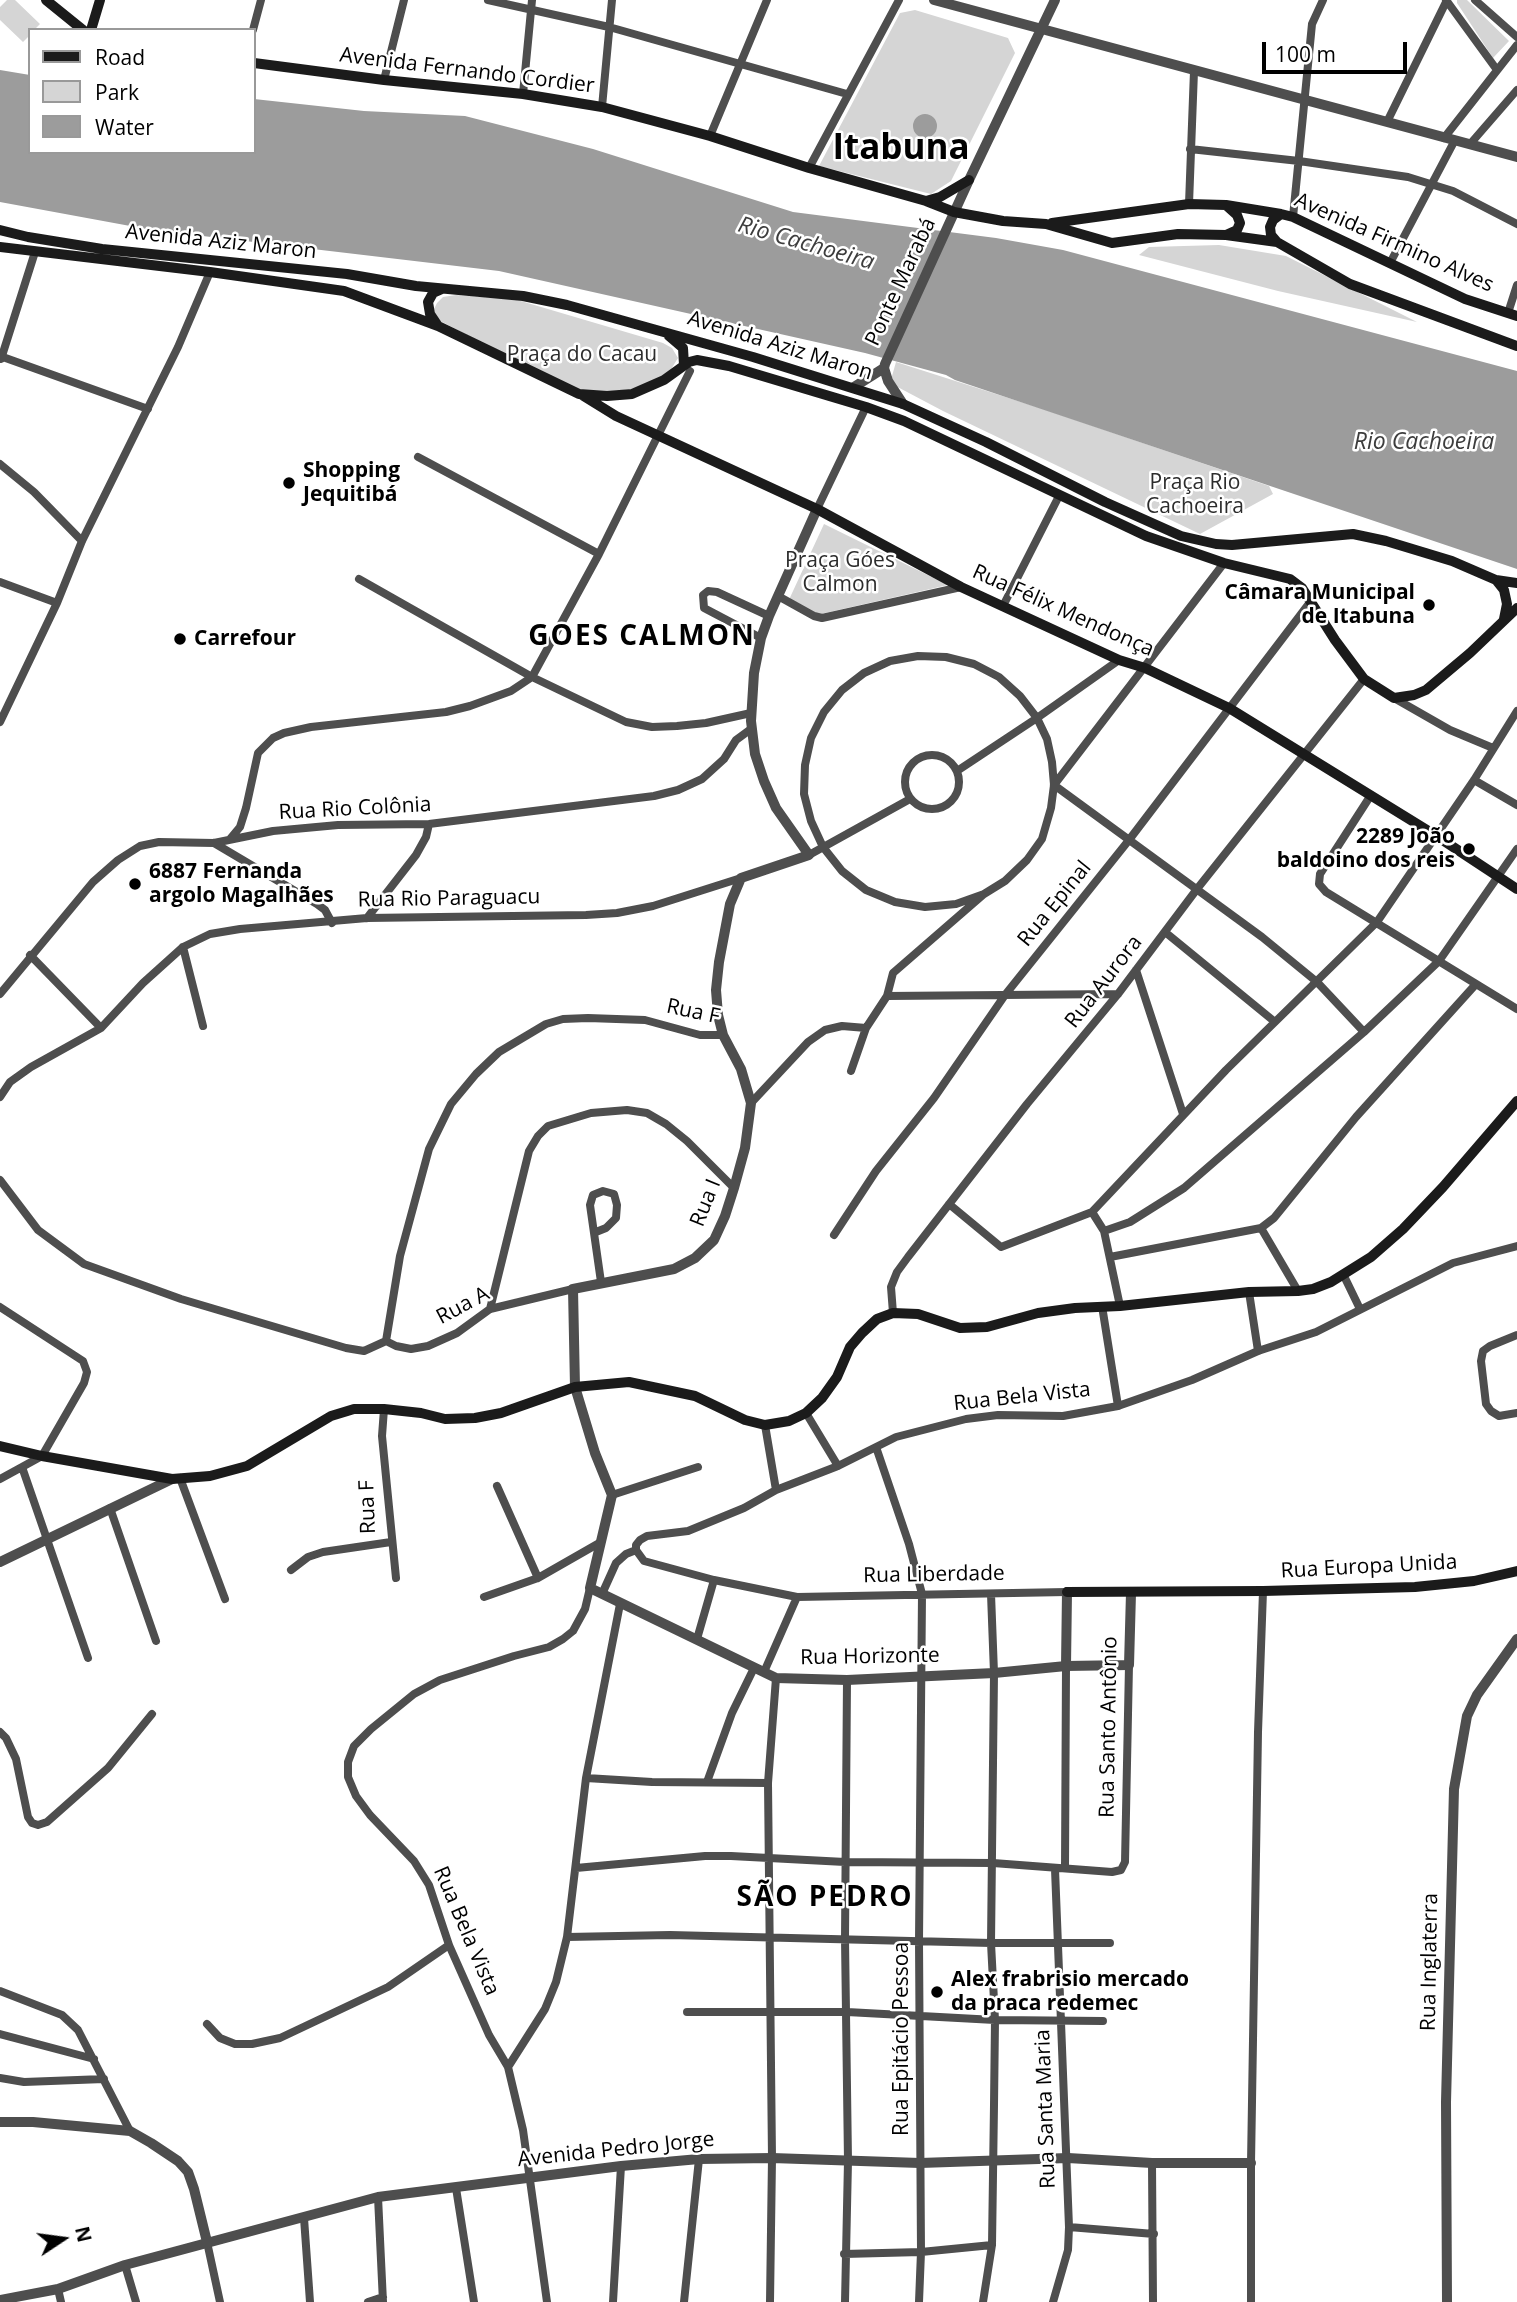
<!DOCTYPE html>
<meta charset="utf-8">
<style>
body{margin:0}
#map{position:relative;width:1517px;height:2302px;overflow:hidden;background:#fff;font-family:"Open Sans",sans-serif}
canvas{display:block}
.legend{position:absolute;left:28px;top:28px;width:228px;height:126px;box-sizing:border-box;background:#fff;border:2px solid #999;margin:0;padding:9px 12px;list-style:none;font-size:21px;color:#000}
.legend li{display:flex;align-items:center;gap:14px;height:35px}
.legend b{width:35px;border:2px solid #999}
.north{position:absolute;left:28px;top:2204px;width:70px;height:70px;-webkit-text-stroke:5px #fff;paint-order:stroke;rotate:77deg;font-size:19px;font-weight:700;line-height:28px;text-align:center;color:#000}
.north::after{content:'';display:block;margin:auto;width:24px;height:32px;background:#000;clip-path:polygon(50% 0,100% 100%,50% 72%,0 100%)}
.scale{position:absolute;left:1262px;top:42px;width:145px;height:32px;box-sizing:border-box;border:4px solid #000;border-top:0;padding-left:9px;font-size:21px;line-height:24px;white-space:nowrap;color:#000;-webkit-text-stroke:5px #fff;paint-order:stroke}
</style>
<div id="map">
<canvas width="1517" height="2302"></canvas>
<ul class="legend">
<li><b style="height:9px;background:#1b1b1b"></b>Road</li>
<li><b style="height:19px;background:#d5d5d5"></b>Park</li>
<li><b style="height:19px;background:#9c9c9c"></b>Water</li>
</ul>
<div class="north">N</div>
<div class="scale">100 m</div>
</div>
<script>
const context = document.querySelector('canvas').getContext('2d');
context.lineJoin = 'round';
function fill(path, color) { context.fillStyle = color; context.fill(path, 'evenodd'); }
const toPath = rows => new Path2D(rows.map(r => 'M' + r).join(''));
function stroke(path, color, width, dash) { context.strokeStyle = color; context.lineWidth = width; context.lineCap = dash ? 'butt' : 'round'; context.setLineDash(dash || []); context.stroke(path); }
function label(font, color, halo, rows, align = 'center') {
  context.font = font + ' "Open Sans",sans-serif'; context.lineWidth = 5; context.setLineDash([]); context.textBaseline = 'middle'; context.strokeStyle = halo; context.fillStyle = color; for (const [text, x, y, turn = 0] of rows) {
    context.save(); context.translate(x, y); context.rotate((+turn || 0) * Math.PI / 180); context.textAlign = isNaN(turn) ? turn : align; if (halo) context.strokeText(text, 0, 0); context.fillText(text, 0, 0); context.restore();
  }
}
fill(toPath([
 [7,0,15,0,40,24,34,30,30,30,30,35,23,42,0,20,0,7],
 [1457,0,1467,0,1509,41,1493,58,1457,3],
 [915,10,1008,38,1015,53,951,181,931,194,819,166,900,13],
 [1219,245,1286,256,1417,322,1278,291,1139,255,1149,247],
 [456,295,514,299,663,343,672,348,678,358,670,371,652,382,632,389,604,392,574,389,434,318,433,311,437,303,443,297],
 [896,362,1043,409,1269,486,1273,494,1200,534,943,411,890,383],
 [824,524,948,585,812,616,787,604]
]), '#d5d5d5');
fill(toPath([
 [0,70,30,75,30,152,254,152,254,99,364,111,465,116,593,149,793,212,996,238,1063,250,1517,371,1517,569,955,380,946,375,865,353,499,271,152,230,0,202],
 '913 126a12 12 0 1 1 24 0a12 12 0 1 1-24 0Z'
]), '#9c9c9c');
stroke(toPath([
 [488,0,609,27,847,94],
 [1446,0,1497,70],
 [1475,0,1517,37],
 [253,30,261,0],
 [384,80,404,0],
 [523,94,532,0],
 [602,107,612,0],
 [1387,122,1447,0],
 [710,136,767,0],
 [1444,138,1517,45],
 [1471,143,1517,90],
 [1190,149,1299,161,1408,177,1453,191,1517,224],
 [809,168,899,0],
 [1189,204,1194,71],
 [1293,217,1312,24,1323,0],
 [1390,263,1455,140],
 [1508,313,1517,285],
 [0,356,148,409],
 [1,359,35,252],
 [418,457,599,554],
 [0,464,34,492,82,541],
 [817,509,866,407],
 [359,579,532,677,626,722,652,727,677,726,706,723,751,713],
 [0,582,57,603],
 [778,596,814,616,822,618,961,587],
 [1003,606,1059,496],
 [761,638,704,608,703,595,708,591,717,592,769,616],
 [1394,698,1450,730,1493,748],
 [0,722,57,603,82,541,178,347,210,272],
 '905 782a27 27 0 1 1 54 0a27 27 0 1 1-54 0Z',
 [957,771,1037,718,1119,660],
 [1474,780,1517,805],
 [1054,785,1262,937,1317,982,1364,1032],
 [1054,785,1224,563],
 [1371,795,1320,874,1319,884,1326,892,1517,1009],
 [230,839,240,827,246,808,258,753,273,738,284,733,311,727,446,712,470,706,511,691,532,677,599,554,690,371],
 [214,843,317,904,325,910,332,923],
 [809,855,910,799],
 [367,918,416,855,426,837,429,824],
 [1165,932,1275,1022],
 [183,947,203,1026],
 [30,955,101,1028],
 [1136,970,1183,1114],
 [0,994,93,882,118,860,140,846,159,842,214,843,273,831,338,825,429,824,654,796,678,790,702,779,724,759,736,740,751,729],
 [887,996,1118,994],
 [851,1071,866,1028,887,996,893,973,984,894,1005,881,1027,860,1042,839,1051,808,1054,785,1052,762,1047,739,1037,718,1020,696,999,677,974,664,946,657,918,656,890,661,864,673,842,690,824,712,811,738,805,765,804,794,811,821,823,847,842,871,866,890,895,902,925,907,956,904,984,894],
 [0,1097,10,1082,31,1067,101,1028,143,983,183,947,210,934,240,929,367,918,586,915,617,913,653,906,741,878],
 [751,1103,808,1042,825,1030,842,1026,866,1028],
 [0,1180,38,1230,84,1264,181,1299,346,1348,364,1351,386,1341],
 [949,1204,1001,1247,1092,1212,1226,1070,1377,922,1474,780,1517,711],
 [1092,1212,1104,1231,1120,1306],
 [1261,1228,1298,1291],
 [1104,1231,1130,1222,1184,1188,1364,1032,1439,961,1517,849],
 [596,1232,606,1228,616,1218,617,1205,614,1194,603,1191,593,1195,590,1205,601,1282],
 [834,1235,876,1171,934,1098,1005,995,1129,840,1311,601],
 [1110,1257,1261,1228,1274,1218,1356,1117,1476,984],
 [1344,1276,1360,1309],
 [1249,1292,1258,1351],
 [1102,1306,1118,1406],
 [0,1307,83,1361,87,1372,84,1383,42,1456,22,1467,88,1658],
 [490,1309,529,1151,538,1136,548,1126,591,1113,627,1110,647,1113,666,1124,687,1141,734,1188],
 [893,1313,891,1287,897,1272,908,1257,1027,1104,1118,994,1197,889,1364,679],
 [1517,1335,1490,1346,1483,1351,1481,1361,1486,1404,1491,1411,1499,1416,1517,1413],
 [386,1341,400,1256,429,1149,451,1104,476,1074,499,1052,546,1024,563,1019,588,1018,645,1020,700,1035,723,1035],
 [386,1341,396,1346,411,1349,428,1346,457,1333,490,1309,573,1289],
 [384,1409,382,1436,396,1578],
 [806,1413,838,1466],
 [765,1425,776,1490],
 [876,1447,909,1544,922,1594,919,1941,921,2252,919,2302],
 [180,1478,225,1599],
 [0,1479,22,1467],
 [497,1486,538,1578],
 [612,1495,698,1467],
 [110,1508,156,1641],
 [291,1570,308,1557,323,1552,391,1542],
 [1067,1592,797,1597,714,1580,644,1561,636,1550,636,1545,640,1540,647,1536,688,1531,744,1508,776,1490,838,1466,896,1437,966,1419,998,1415,1063,1416,1118,1406,1192,1380,1258,1351,1316,1332,1453,1263,1517,1246],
 [602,1594,616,1563,626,1554,636,1550],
 [484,1597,538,1578,601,1542],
 [697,1639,714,1580],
 [764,1672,797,1597],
 [0,1732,6,1738,16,1759,28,1817,32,1823,38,1825,47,1822,108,1768,152,1714],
 [586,1778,652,1782,768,1783],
 [707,1782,732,1713,754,1668],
 [576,1868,705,1856,731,1856,845,1862,993,1863,1112,1872,1121,1870,1125,1862,1129,1665],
 [1065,1868,1066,1666],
 [567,1937,670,1935,991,1943,1110,1943],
 [0,1991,62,2015,78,2030,130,2131],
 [687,2012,847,2012,995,2020,1103,2021],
 [207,2024,220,2038,235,2044,252,2044,280,2038,388,1987,449,1945],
 [0,2034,94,2059],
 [508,2067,545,2009,556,1982,567,1937,586,1778,620,1604],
 [0,2078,24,2082,104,2079],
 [1152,2163,1153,2302],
 [456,2188,474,2302],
 [378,2197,383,2302],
 [304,2218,310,2302],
 [1069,2227,1154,2234],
 [207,2242,220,2302],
 [844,2254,921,2252,992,2245],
 [125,2265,136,2302],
 [58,2289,61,2302],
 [368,2302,383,2297],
 [547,2302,523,2130,508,2067,489,2035,449,1945,429,1885,414,1861,370,1815,356,1796,348,1777,348,1762,354,1746,371,1729,414,1694,440,1680,514,1656,549,1647,563,1639,573,1631,585,1609,590,1588],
 [613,2302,621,2166],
 [684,2302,699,2159],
 [770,2302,772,2158,768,1783,776,1678],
 [845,2302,848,2161,845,1939,847,1680],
 [983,2302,992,2245,994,2105,995,2020,991,1943,994,1673,991,1594],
 [1053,2302,1068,2250,1069,2227,1055,1869],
 [1251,2302,1251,2163,1258,1732,1263,1591]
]), '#4e4e4e', 8);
stroke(toPath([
 [934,0,1517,157],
 [854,387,884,368],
 [903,404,888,381,884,368,885,364,969,180,1055,0],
 [817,509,769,616,761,638,754,673,751,721,755,754,764,781,776,808,809,855,741,878,730,904,719,962,716,990,718,1015,723,1035,741,1069,751,1103,745,1148,734,1188,725,1216,714,1240,695,1258,674,1269,573,1289,575,1387,595,1453,612,1495,590,1588,776,1678,847,1680,994,1673,1066,1666,1129,1665,1131,1593],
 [0,1562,172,1479],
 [1066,1666,1067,1592],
 [0,2122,33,2122,130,2131,151,2143,178,2161,188,2172,194,2189,207,2242],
 [0,2300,58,2289,125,2265,378,2197,621,2166,699,2159,772,2158,920,2163,1068,2158,1152,2163,1251,2163],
 [1447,2302,1446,2102,1454,1789,1467,1716,1477,1695,1517,1639]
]), '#4e4e4e', 10);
stroke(toPath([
 [46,0,83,30],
 [91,30,100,0],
 [254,63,384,80,523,94,602,107,710,136,809,168,926,201,954,212,1003,221,1046,224,1112,243,1178,234,1226,235,1277,242,1350,284,1517,346],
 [926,201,940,197,969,180],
 [1052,223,1189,204,1226,205,1281,214,1293,217,1465,299,1517,316],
 [0,230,28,237,102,249,347,274,416,286,523,296,567,305,753,357,903,404,986,442,1105,502,1181,536,1216,544,1232,545,1353,534,1386,541,1452,561,1496,580,1517,583],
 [1226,235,1237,230,1240,223,1237,215,1227,206],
 [1277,242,1271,235,1270,227,1273,220,1281,214],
 [0,247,210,272,344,291,438,326,579,394,607,396,632,394,664,380,689,362,697,360,729,366,866,407,904,421,1146,536,1224,563,1290,579,1302,588,1335,640,1364,679,1394,698,1414,695,1426,690,1470,653,1517,608],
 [438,326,430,314,428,302,433,293,442,289],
 [669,336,683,348,684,365],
 [582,395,616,416,817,509,961,587,1119,660,1145,668,1229,708,1435,835,1517,889],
 [1496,580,1504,590,1507,604,1504,619],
 [0,1446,42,1456,172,1479,210,1476,247,1466,331,1416,354,1409,384,1409,421,1413,445,1419,475,1418,501,1413,575,1387,629,1382,695,1396,745,1420,765,1425,789,1421,806,1413,822,1398,837,1377,850,1347,862,1333,877,1319,893,1313,918,1314,960,1328,987,1327,1038,1313,1075,1308,1120,1306,1249,1292,1298,1291,1313,1289,1331,1282,1371,1257,1403,1229,1443,1187,1517,1101],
 [1067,1592,1263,1591,1415,1587,1474,1581,1517,1571]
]), '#1b1b1b', 10);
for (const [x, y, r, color] of [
 [289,483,7,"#000"],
 [1429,605,7,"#000"],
 [180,639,7,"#000"],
 [1469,849,7,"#000"],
 [135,884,7,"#000"],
 [937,1992,7,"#000"]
]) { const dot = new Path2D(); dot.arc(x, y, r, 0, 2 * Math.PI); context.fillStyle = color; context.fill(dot); stroke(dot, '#fff', 2.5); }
label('21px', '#000', '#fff', [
 ["Avenida Fernando Cordier",467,71,7],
 ["Avenida Aziz Maron",221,242,6],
 ["Avenida Firmino Alves",1394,243,24],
 ["Ponte Marabá",901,282,-65],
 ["Avenida Aziz Maron",780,346,17],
 ["Rua Félix Mendonça",1063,611,24],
 ["Rua Rio Colônia",355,809,-3],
 ["Rua Rio Paraguacu",449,899,-1],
 ["Rua Epinal",1055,904,-51],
 ["Rua Aurora",1104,982,-52],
 ["Rua F",693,1012,12],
 ["Rua I",706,1203,-68],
 ["Rua A",463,1306,-28],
 ["Rua Bela Vista",1022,1397,-6],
 ["Rua F",368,1507,-92],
 ["Rua Europa Unida",1369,1567,-3],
 ["Rua Liberdade",934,1575,-1],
 ["Rua Horizonte",870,1657,-1],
 ["Rua Santo Antônio",1109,1727,-89],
 ["Rua Bela Vista",466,1931,67],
 ["Rua Inglaterra",1430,1962,-89],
 ["Rua Epitácio Pessoa",902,2039,-90],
 ["Rua Santa Maria",1046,2109,-92],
 ["Avenida Pedro Jorge",616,2150,-6]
]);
label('21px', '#2c2c2c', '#fff', [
 ["Praça do Cacau",582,355],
 ["Praça Rio",1195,483],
 ["Cachoeira",1195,507],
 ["Praça Góes",840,561],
 ["Calmon",840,585]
]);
label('bold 21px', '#000', '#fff', [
 ["Shopping",303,471],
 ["Jequitibá",303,495],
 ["Câmara Municipal",1415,593,"right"],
 ["de Itabuna",1415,617,"right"],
 ["Carrefour",194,639],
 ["2289 João",1455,837,"right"],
 ["baldoino dos reis",1455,861,"right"],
 ["6887 Fernanda",149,872],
 ["argolo Magalhães",149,896],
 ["Alex frabrisio mercado",951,1980],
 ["da praca redemec",951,2004]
], 'left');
label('italic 23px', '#3d3d3d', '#fff', [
 ["Rio Cachoeira",806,244,16],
 ["Rio Cachoeira",1424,442]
]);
context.letterSpacing = '2px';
label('bold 28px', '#000', '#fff', [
 ["GOES CALMON",642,637],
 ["SÃO PEDRO",825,1898]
]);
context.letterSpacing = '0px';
label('bold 35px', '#000', '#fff', [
 ["Itabuna",901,149]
]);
</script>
